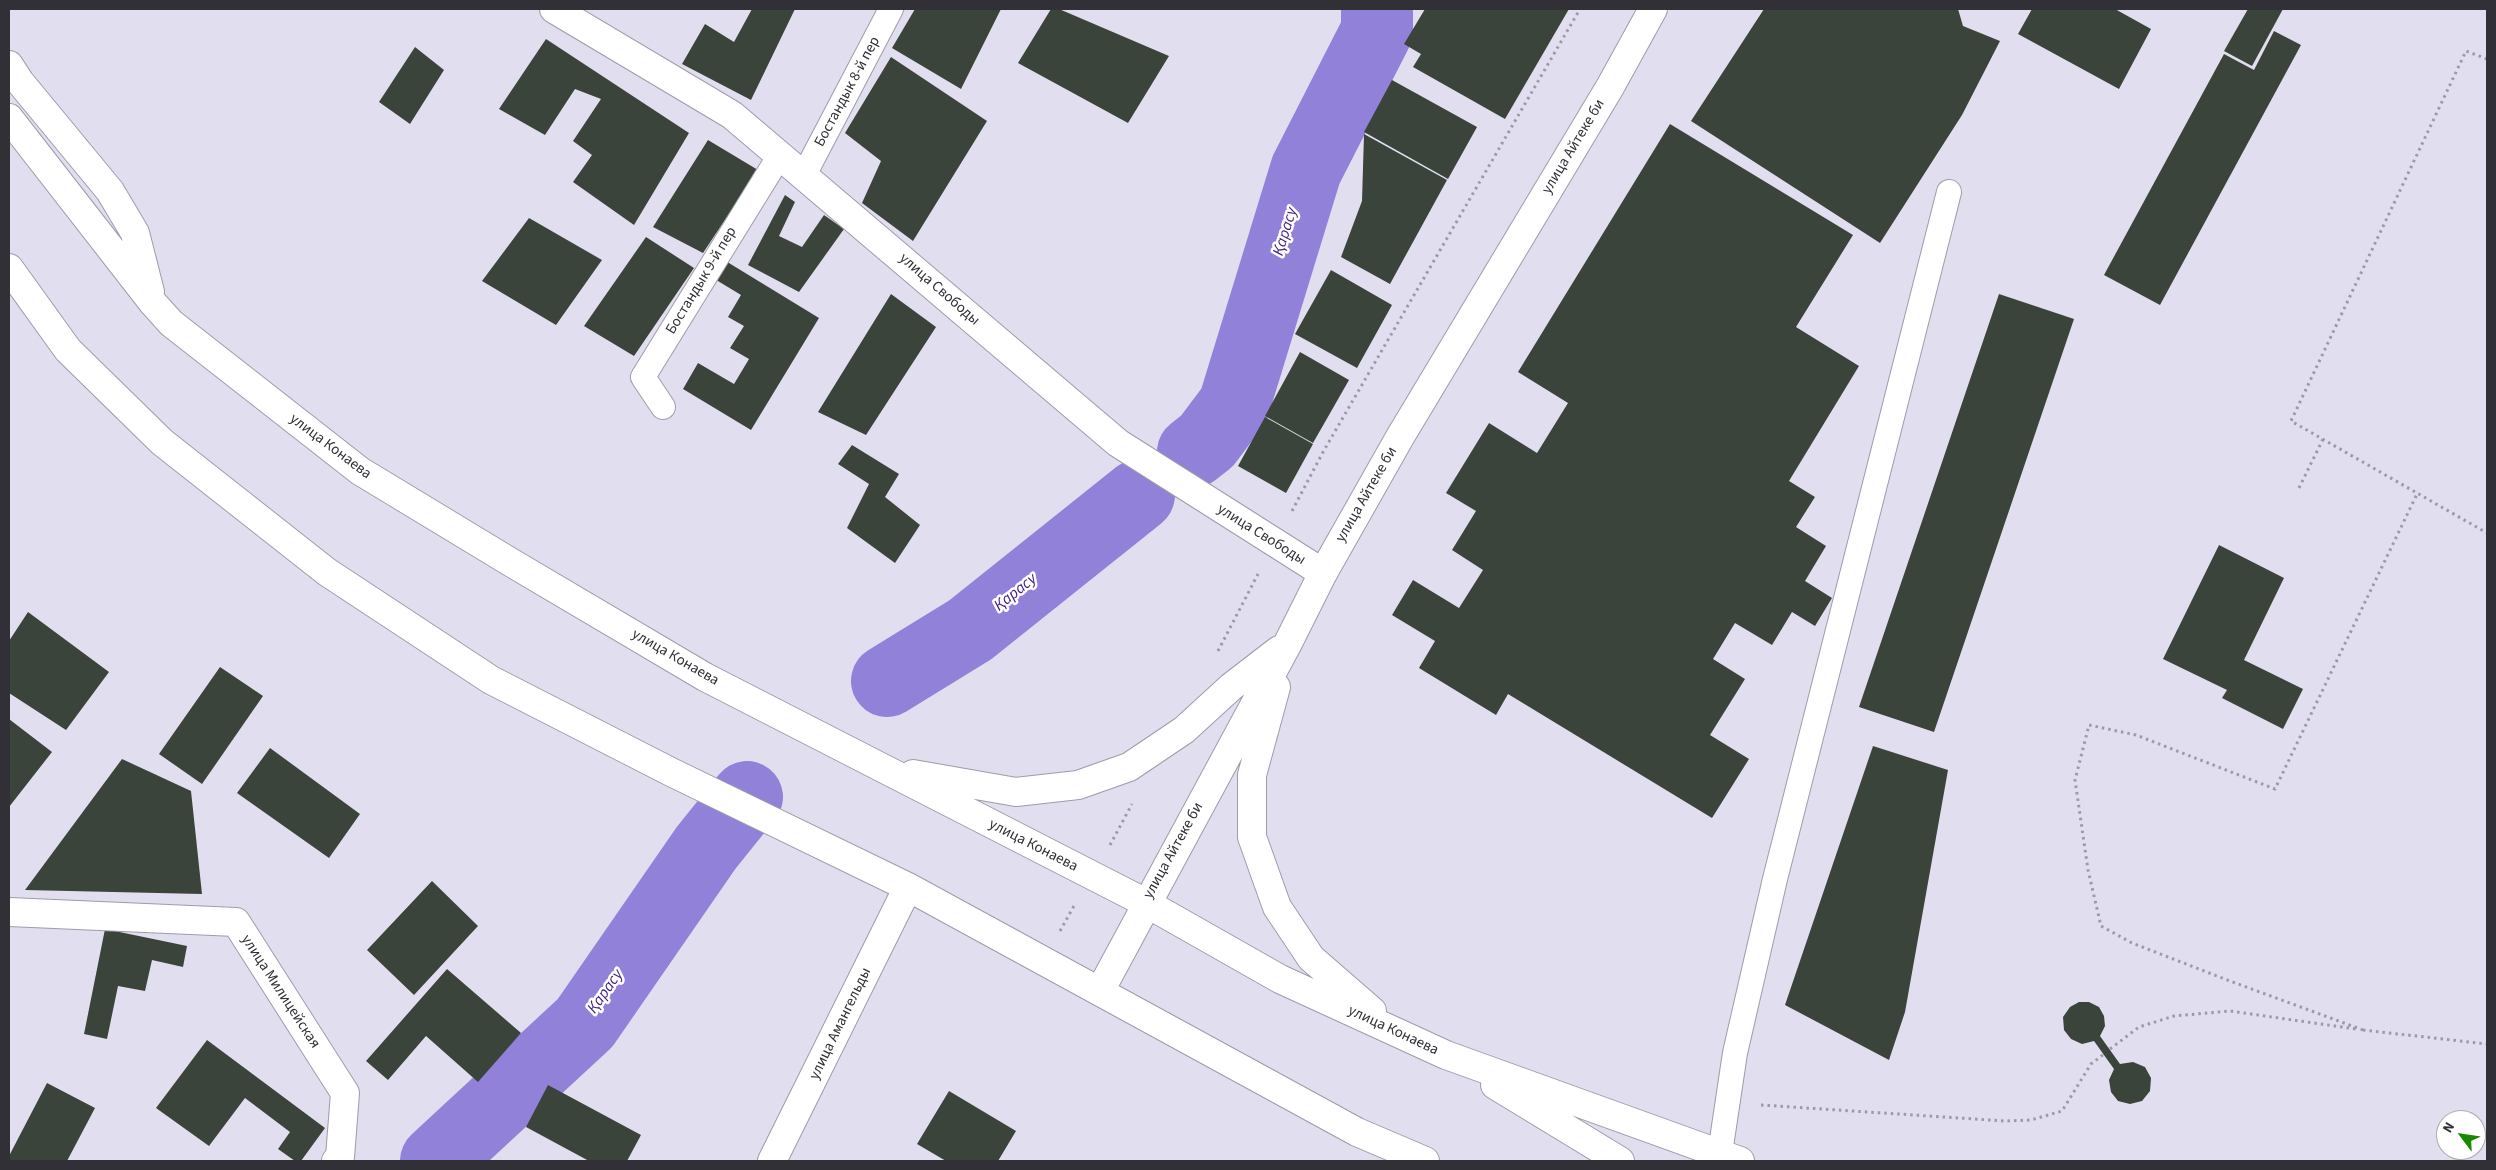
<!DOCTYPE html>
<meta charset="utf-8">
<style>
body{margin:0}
#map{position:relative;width:2496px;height:1170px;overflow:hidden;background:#e1dfef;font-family:"Source Sans 3",sans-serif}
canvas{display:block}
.frame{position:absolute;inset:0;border:10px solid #313036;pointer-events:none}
.north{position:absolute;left:2436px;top:1110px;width:50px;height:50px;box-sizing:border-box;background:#fff;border:1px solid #adacaf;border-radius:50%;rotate:301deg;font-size:14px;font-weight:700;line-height:20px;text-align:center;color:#313036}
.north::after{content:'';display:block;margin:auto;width:18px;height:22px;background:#198700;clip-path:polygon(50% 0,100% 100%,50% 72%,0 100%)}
</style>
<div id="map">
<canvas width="2496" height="1170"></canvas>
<div class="frame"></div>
<div class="north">N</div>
</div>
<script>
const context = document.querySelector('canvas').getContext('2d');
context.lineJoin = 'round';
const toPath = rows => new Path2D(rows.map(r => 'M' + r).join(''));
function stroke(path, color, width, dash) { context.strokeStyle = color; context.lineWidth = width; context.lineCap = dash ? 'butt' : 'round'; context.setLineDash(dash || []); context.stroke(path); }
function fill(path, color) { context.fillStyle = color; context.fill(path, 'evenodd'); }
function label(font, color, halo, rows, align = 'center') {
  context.font = font + ' "Source Sans 3",sans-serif'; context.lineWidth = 5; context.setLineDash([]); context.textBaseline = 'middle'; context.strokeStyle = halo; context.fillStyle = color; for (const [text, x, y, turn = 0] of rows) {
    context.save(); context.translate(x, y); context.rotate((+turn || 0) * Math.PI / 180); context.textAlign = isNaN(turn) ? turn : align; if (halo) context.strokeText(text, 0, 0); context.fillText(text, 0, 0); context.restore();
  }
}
stroke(toPath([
 [1193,452,1207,441,1234,405,1306,170,1377,31,1377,9],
 [887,681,970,630,1139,495],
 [436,1161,585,1023,706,848,747,797]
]), '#9181d9', 72);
fill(toPath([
 [752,9,795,9,751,100,682,64,705,24,734,42],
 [915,9,1001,9,961,89,892,48],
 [1051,9,1059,9,1169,56,1128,123,1018,63],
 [1425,9,1569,9,1505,119,1413,67,1421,54,1404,44],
 [1764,9,1958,9,1963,26,2000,41,1962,115,1880,243,1691,121],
 [2032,9,2115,9,2151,29,2119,89,2018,34],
 [2248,9,2283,9,2252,66,2224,51],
 [2274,31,2301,45,2160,305,2104,275,2224,54,2254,70],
 [546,39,689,133,634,225,573,182,592,155,573,141,601,99,575,89,545,135,499,109],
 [415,47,444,70,410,124,379,102],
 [891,57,987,121,913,241,862,203,881,161,845,133],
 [1392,80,1477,127,1448,179,1364,132],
 [1670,124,1853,235,1796,327,1859,366,1789,481,1815,497,1796,527,1826,546,1805,581,1832,598,1815,626,1792,612,1772,645,1735,623,1713,659,1745,679,1710,735,1749,759,1712,818,1508,694,1496,715,1419,668,1435,641,1392,615,1413,580,1459,608,1483,570,1452,550,1476,511,1446,493,1489,423,1537,453,1568,403,1518,372],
 [1364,134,1447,180,1390,284,1341,257,1362,201],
 [708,140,758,170,703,253,653,227],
 [785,195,795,202,779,236,802,247,824,215,844,229,799,292,748,265],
 [529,218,602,260,556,325,482,281],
 [646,237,694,268,634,356,584,326],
 [724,260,819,318,751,430,683,389,698,363,734,384,749,359,730,348,744,326,728,317,741,295,713,278],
 [1331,270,1392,305,1357,368,1295,334],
 [891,294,936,327,866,435,818,412],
 [1999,294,2074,319,1934,732,1859,707],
 [1300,352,1349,380,1313,443,1265,416],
 [1265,417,1313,444,1286,493,1238,466],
 [852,445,899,474,885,497,920,525,895,563,847,528,869,484,838,464],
 [2219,545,2284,578,2244,660,2303,689,2283,729,2222,698,2227,690,2163,659],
 [28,612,109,672,66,730,9,693,9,641],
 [220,667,263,696,202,784,159,754],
 [9,719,52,752,9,807],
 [1873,746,1948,770,1905,1012,1889,1060,1785,1005],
 [270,748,360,814,329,858,237,793],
 [122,759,191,791,202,894,25,890],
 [432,881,478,926,414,995,367,950],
 [105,929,187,946,183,967,152,960,145,991,118,986,107,1039,84,1034],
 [447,969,521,1033,478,1082,426,1036,388,1080,366,1061],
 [2079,1002,2089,1002,2099,1007,2104,1016,2105,1026,2100,1036,2120,1064,2133,1062,2145,1067,2151,1078,2150,1091,2142,1101,2130,1104,2118,1101,2111,1092,2109,1080,2114,1069,2094,1041,2082,1044,2071,1039,2064,1030,2063,1017,2070,1007],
 [207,1040,325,1128,301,1161,295,1161,278,1149,290,1132,245,1098,209,1146,156,1108],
 [47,1083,95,1108,67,1161,9,1161,9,1156],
 [548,1085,641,1135,627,1161,589,1161,526,1127],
 [949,1091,1016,1131,998,1161,946,1161,917,1144]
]), '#3b443a');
const lane = toPath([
 [804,175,891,9],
 [663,407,643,377,780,155],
 [1720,1153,1735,1053,1775,879,1949,192]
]);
const street = toPath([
 [554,9,732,115,1118,443,1323,573],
 [9,912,236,922,345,1093,340,1157,336,1161]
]);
const secondary = toPath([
 [9,65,20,82,110,191,135,233,150,292],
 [9,118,153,303,171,323,360,471,512,563,705,677,1146,903,1280,979,1446,1055,1740,1161],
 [9,268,68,350,162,442,327,572,491,680,671,772,908,887,1357,1132,1425,1161],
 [1276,687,1252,775,1252,837,1277,907,1311,958,1372,1011],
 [913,774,1016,792,1078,785,1129,767,1184,730,1231,687,1279,650],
 [1100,991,1288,643,1323,573,1400,437,1610,87,1653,9],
 [1495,1085,1620,1161],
 [772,1161,908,887]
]);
stroke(lane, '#9d9caa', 26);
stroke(street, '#9d9caa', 30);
stroke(secondary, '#9d9caa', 30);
stroke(toPath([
 [2487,59,2466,51,2291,421,2487,533],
 [2299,488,2323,439],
 [1292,511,1323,452,1580,9],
 [1218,651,1258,574],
 [1110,845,1132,804],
 [1060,931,1075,904],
 [2363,1030,2230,981,2132,943,2101,926,2088,870,2075,780,2089,725,2136,735,2275,789,2418,492],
 [2363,1030,2487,1044],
 [2110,1049,2139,1027,2174,1016,2230,1011,2356,1029],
 [1761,1105,2005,1121,2031,1120,2062,1111,2091,1064,2104,1054]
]), '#9b9aa6', 3, [2.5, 4]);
stroke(lane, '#fff', 24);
stroke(street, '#fff', 28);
stroke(secondary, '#fff', 28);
label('15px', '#313036', '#fff', [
 ["Бостандык 8-й пер",848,92,-62],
 ["улица Айтеке би",1574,147,-59],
 ["Бостандык 9-й пер",702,281,-59],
 ["улица Свободы",939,290,41],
 ["улица Конаева",330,447,37],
 ["улица Айтеке би",1367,495,-60],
 ["улица Свободы",1261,535,32],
 ["улица Конаева",675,658,30],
 ["улица Конаева",1033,846,27],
 ["улица Айтеке би",1174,851,-61],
 ["улица Милицейская",280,992,57],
 ["улица Амангельды",841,1024,-64],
 ["улица Конаева",1393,1031,25]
]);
label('italic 16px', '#412086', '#fff', [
 ["Қарасу",1286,232,-73],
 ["Қарасу",1016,593,-39],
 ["Қарасу",606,992,-55]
]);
</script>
